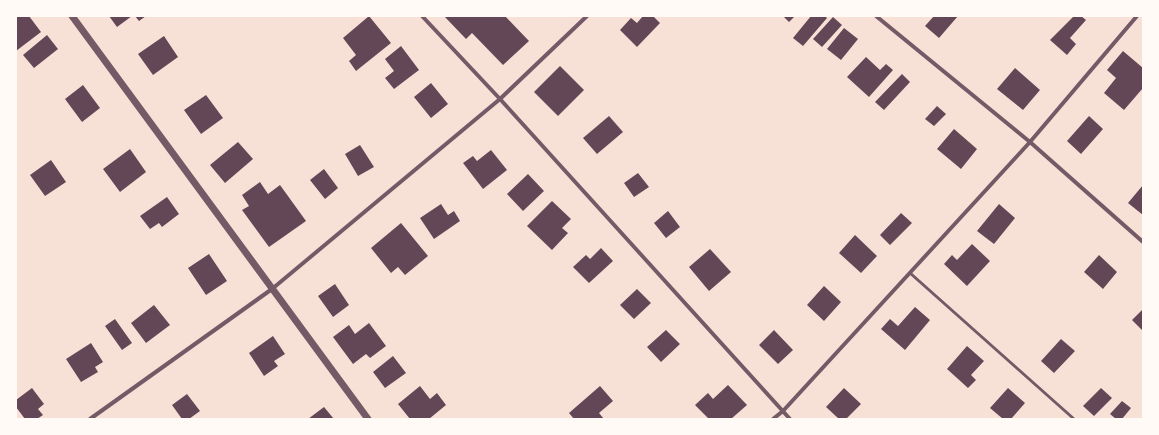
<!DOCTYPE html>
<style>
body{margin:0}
#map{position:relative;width:1159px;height:435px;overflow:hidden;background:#f7e1d7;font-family:Helvetica,sans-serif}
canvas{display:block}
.frame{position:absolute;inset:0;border:17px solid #fffaf5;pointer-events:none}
</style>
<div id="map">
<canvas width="1159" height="435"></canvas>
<div class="frame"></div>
</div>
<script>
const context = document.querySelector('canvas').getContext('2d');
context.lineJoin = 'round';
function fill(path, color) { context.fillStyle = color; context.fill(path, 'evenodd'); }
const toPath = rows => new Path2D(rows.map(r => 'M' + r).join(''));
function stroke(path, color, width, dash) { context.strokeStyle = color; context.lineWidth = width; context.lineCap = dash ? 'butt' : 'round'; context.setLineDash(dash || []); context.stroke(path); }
fill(toPath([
 [16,16,29,16,41,32,16,51],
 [109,16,132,16,117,27],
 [135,16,146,16,139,21],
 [369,16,391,43,356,71,349,61,356,55,343,38],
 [444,16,505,16,529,41,503,65,472,33,466,39],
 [643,16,653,16,660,23,637,47,620,30,631,18,637,23],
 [783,16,795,16,789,22],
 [811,16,825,16,827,18,803,46,793,38],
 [934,16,958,16,939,38,925,26],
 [1074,16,1081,16,1086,20,1070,38,1076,44,1067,55,1050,40],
 [833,17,842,25,822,47,813,39],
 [844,28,858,39,841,60,827,49],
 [47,35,58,49,34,68,23,55],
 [164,36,178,57,153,75,138,54],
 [401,46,419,70,394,89,385,78,394,71,385,59],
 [1123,51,1143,68,1143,88,1124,110,1104,93,1116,78,1107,70],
 [866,57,880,70,886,64,893,70,869,97,847,77],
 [560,66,584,90,558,116,534,92],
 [1015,68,1040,90,1023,110,997,89],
 [902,74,910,82,884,110,875,102],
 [431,83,448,104,431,118,414,97],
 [83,85,100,108,82,122,65,99],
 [206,95,223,118,201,134,184,110],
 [937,106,946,114,934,126,925,119],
 [609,116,623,132,597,154,583,138],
 [1089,116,1103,129,1081,154,1067,141],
 [954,129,977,149,961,169,937,149],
 [238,142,253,159,225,183,210,165],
 [360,145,374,167,358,176,345,154],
 [130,149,146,172,120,192,103,169],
 [491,150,507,170,483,189,463,163,473,156,477,161],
 [51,160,66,182,45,196,30,175],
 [324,169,338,188,325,199,310,180],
 [638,173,649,187,634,197,624,183],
 [528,174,544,191,523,211,507,194],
 [260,182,268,194,280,185,306,221,269,247,242,210,249,206,242,195],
 [1143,185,1143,215,1128,203],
 [167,197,179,214,162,227,159,223,150,229,140,216],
 [552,201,571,219,562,228,568,233,552,250,527,226],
 [441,204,448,215,454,211,460,221,434,239,420,218],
 [999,204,1015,218,994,244,977,231],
 [668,211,680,227,666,238,654,223],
 [901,213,912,223,890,245,880,235],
 [401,223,428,256,405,275,398,267,391,273,371,248],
 [855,235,877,256,861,273,839,253],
 [972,244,990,261,967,286,944,264,952,255,957,260],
 [601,248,613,261,589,283,573,267,586,255,590,259],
 [710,249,731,272,709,291,689,267],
 [209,254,227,281,206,295,188,268],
 [1099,255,1117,272,1103,289,1084,272],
 [335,284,349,305,333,317,318,296],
 [824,286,841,302,824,321,807,305],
 [637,289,651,303,634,319,620,305],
 [154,305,170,325,146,343,131,323],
 [915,307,930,320,905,350,881,329,890,319,898,326],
 [1143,309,1143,331,1132,320],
 [115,319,132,343,122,350,105,326],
 [369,323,386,346,370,358,366,354,353,364,333,337,349,325,355,334],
 [666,330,680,344,661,362,647,347],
 [774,330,793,350,778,364,759,345],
 [273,336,285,354,274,361,278,366,264,376,249,353],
 [1061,339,1075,351,1054,373,1041,361],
 [91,343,103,362,95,367,98,372,81,382,66,359],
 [967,346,984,361,971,375,976,380,968,388,947,369],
 [393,356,406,373,385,388,373,372],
 [728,385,747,405,731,419,709,419,695,405,708,393,713,399],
 [420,386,430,399,437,393,446,405,429,419,410,419,398,404],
 [600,386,613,401,599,413,604,419,574,419,569,413],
 [32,388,44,404,38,409,43,415,37,419,25,419,16,407,16,400],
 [844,388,861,404,846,419,839,419,826,407],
 [1008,388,1025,403,1011,419,1003,419,990,408],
 [1101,388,1112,398,1094,416,1083,406],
 [187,394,200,411,189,419,182,419,172,405],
 [1122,401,1131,408,1122,419,1116,419,1110,414],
 [324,407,334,419,308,419]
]), '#644757');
stroke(toPath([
 [910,273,1074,419]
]), '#755966', 3);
stroke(toPath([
 [422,16,500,99,790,419],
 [876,16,1030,142,1143,242],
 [90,419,272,289,500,99,587,16],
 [773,419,783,411,1030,142,1137,16]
]), '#755966', 4);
stroke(toPath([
 [72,16,368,419]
]), '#755966', 7);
</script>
